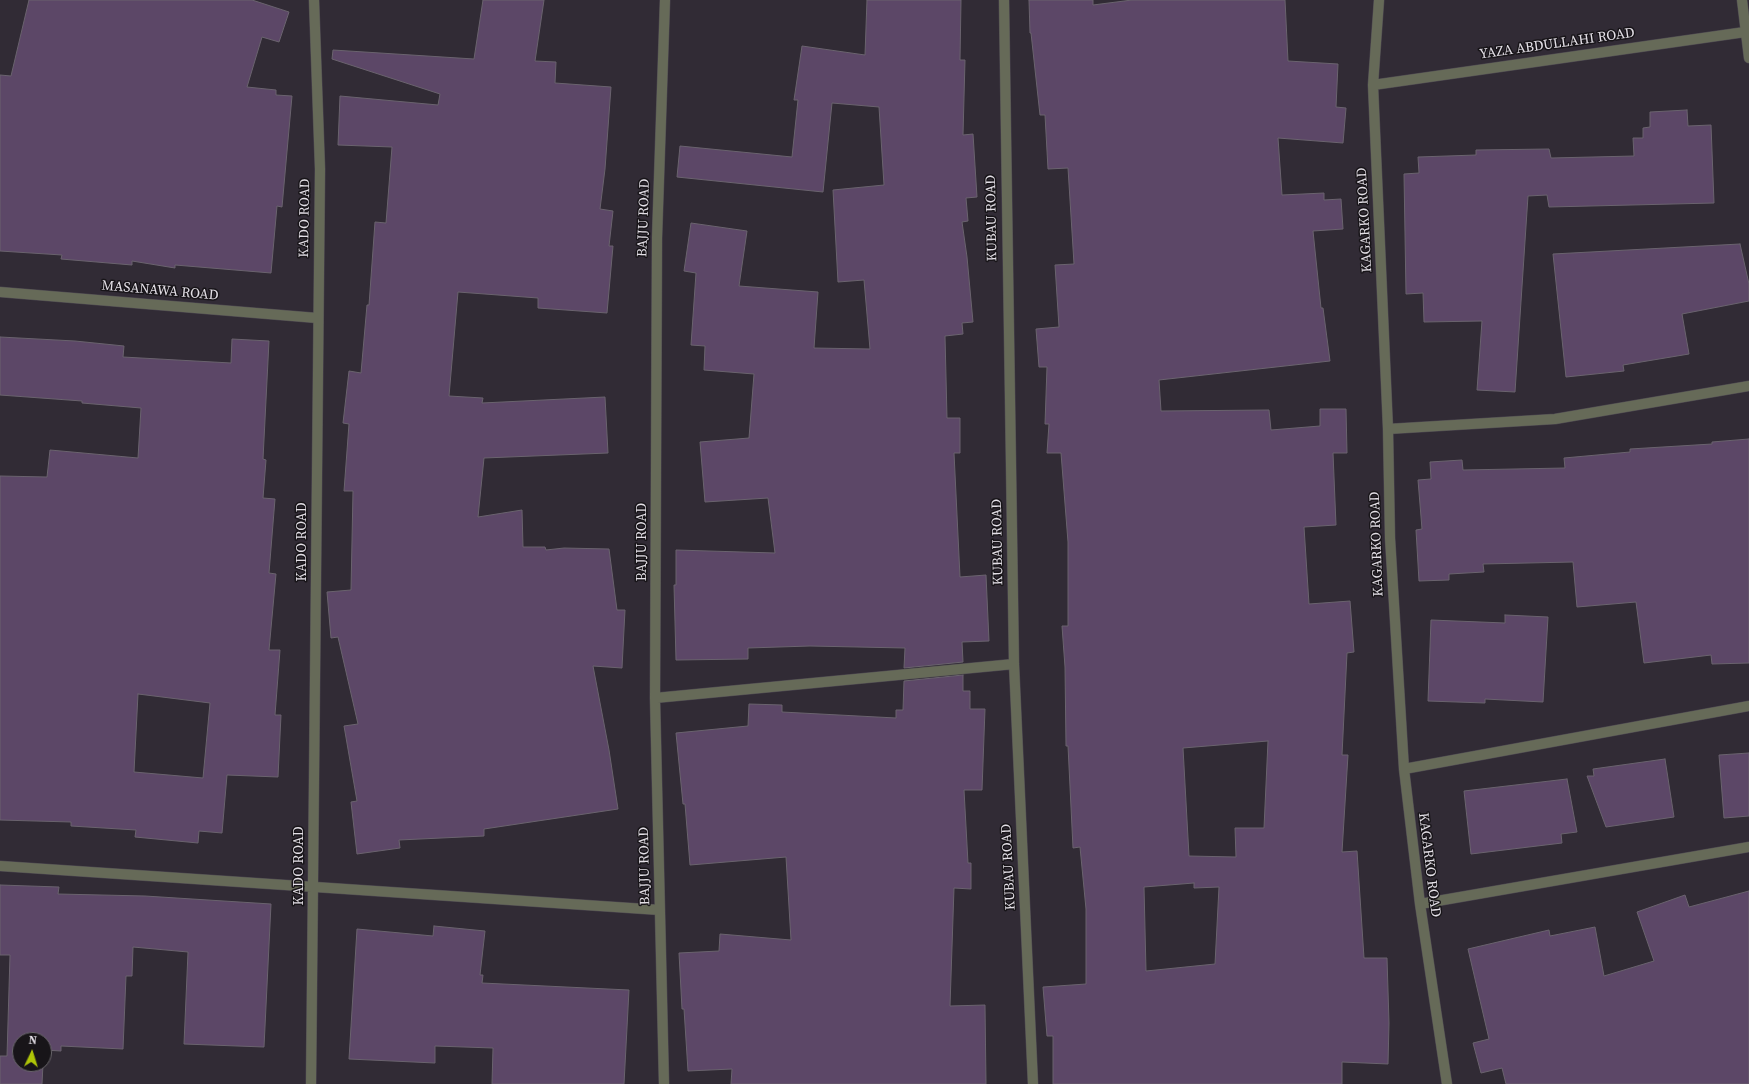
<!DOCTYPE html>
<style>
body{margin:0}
#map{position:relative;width:1749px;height:1084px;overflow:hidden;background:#312b35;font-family:"Source Serif 4",serif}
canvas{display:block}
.north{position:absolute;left:12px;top:1032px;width:40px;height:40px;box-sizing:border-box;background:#181519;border:1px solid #69666b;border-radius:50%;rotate:4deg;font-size:11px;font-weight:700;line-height:16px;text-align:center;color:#e3dfe6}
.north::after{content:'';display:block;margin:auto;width:14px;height:18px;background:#afc507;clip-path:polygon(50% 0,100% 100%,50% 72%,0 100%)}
</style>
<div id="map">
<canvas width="1749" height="1084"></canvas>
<div class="north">N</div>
</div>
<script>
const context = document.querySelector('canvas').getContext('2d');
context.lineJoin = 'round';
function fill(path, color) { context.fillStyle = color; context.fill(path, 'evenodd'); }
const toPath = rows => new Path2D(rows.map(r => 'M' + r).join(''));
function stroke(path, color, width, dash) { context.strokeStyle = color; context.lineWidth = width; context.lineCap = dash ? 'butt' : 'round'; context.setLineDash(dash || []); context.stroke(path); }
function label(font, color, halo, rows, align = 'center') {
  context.font = font + ' "Source Serif 4",serif'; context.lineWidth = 3; context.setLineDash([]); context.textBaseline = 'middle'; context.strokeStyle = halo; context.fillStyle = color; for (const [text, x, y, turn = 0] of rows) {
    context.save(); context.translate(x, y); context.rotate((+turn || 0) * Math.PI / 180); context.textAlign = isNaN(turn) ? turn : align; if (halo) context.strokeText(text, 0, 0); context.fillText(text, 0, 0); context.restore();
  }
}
const building = toPath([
 [29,0,252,0,289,12,279,42,262,37,247,87,276,90,276,95,292,96,282,207,277,206,271,273,175,265,175,268,132,261,132,265,61,259,62,255,0,251,0,75,11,76,29,0],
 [483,0,544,0,535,61,556,62,555,83,611,87,605,169,600,209,613,211,609,246,613,246,607,313,538,308,538,298,458,292,449,396,483,398,482,403,605,397,608,453,484,458,478,517,522,510,523,547,545,547,546,550,564,548,609,549,617,610,625,610,622,668,593,666,609,750,618,809,484,829,484,836,399,840,400,848,357,854,351,802,357,801,344,726,358,724,338,637,331,638,327,592,351,590,353,491,344,491,349,424,343,423,349,371,361,373,367,305,369,305,375,222,386,223,392,147,338,145,340,96,438,105,440,94,332,59,333,50,474,59,483,0],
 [867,0,961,0,960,60,965,60,963,135,973,134,977,197,966,198,968,221,962,222,967,257,973,322,962,323,963,334,945,336,947,418,960,418,960,453,954,453,960,577,986,575,989,641,962,642,963,662,904,668,905,648,810,646,748,648,748,659,676,660,674,585,676,585,676,550,775,553,768,498,705,502,700,442,749,438,754,374,704,370,705,346,691,345,696,273,684,271,691,223,747,231,739,286,818,292,814,348,870,349,864,280,838,282,833,190,884,185,879,107,832,103,823,192,677,177,680,146,792,157,798,100,794,100,802,46,865,55,867,0],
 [1029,0,1093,0,1093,5,1132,0,1285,0,1288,61,1338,64,1336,107,1346,108,1343,143,1278,138,1282,195,1324,193,1324,200,1341,199,1343,229,1313,231,1321,308,1323,308,1330,361,1159,380,1161,411,1269,410,1271,430,1320,426,1320,409,1346,409,1347,453,1333,453,1336,525,1304,527,1309,604,1350,601,1354,652,1347,653,1342,755,1348,755,1342,852,1357,851,1364,958,1387,958,1389,1023,1388,1064,1342,1062,1342,1084,1053,1084,1053,1036,1047,1036,1043,987,1086,984,1086,909,1080,847,1073,848,1068,746,1066,746,1065,667,1062,626,1068,626,1068,542,1061,453,1047,453,1049,424,1045,424,1047,367,1039,367,1036,329,1059,327,1055,265,1074,264,1068,168,1048,169,1045,115,1040,115,1031,33,1030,33,1029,0],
 [1268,741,1264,828,1235,828,1236,857,1189,856,1183,748,1268,741],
 [1194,883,1194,888,1219,887,1215,964,1146,971,1144,887,1194,883],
 [1687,110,1688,126,1711,125,1714,203,1549,207,1547,195,1528,196,1515,392,1477,390,1482,321,1424,322,1423,293,1406,294,1404,174,1419,173,1418,157,1476,155,1476,150,1549,149,1551,158,1634,156,1633,138,1643,138,1643,128,1650,127,1650,112,1687,110],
 [1740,244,1749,284,1749,301,1682,314,1689,354,1623,365,1624,371,1566,377,1553,254,1740,244],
 [0,337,75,341,124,346,123,357,231,363,232,339,269,341,263,459,266,460,263,498,275,499,269,573,276,574,269,650,280,650,275,715,281,715,278,777,227,775,222,833,199,831,198,843,135,837,136,830,71,826,71,822,0,820,0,476,47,477,50,450,138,458,141,408,82,403,82,401,0,395,0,337],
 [138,694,210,703,203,778,134,772,138,694],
 [1749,439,1749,663,1712,664,1711,655,1644,663,1636,602,1577,607,1573,562,1483,564,1484,572,1449,574,1449,580,1419,581,1416,530,1422,529,1418,480,1431,479,1430,462,1462,460,1463,470,1565,468,1564,458,1630,452,1630,449,1712,444,1712,442,1749,439],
 [1505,615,1548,617,1543,702,1485,699,1485,703,1428,701,1431,620,1505,623,1505,615],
 [963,675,963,691,970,691,970,709,985,709,982,790,964,790,968,863,971,863,971,889,954,888,950,1006,985,1005,986,1084,731,1084,732,1069,688,1071,684,1009,682,1009,679,953,719,951,720,934,791,940,786,857,690,865,685,804,683,804,676,733,748,726,749,704,782,705,782,712,896,718,896,710,903,710,904,681,963,675],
 [1749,753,1749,816,1724,818,1719,755,1749,753],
 [1665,759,1674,817,1606,827,1587,776,1594,776,1593,769,1665,759],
 [1567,779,1577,832,1561,834,1562,843,1471,854,1464,791,1567,779],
 [0,885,59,887,58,894,145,896,271,904,264,1047,184,1044,188,952,133,947,132,976,126,976,123,1049,61,1046,61,1051,44,1050,44,1040,20,1040,20,1064,43,1064,42,1084,0,1084,0,1056,7,1056,10,955,0,955,0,885],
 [1749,891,1749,1084,1506,1084,1502,1068,1481,1073,1473,1043,1489,1039,1468,949,1549,930,1550,936,1595,927,1604,976,1654,961,1637,912,1685,895,1689,907,1749,891],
 [434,926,485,931,480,975,483,975,482,983,629,990,624,1084,492,1084,493,1048,435,1046,435,1063,349,1059,357,929,433,936,434,926]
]);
fill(building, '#5c4767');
stroke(building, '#6a636e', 1);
const minor = toPath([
 [1004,0,1014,664,1033,1084],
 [1379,0,1373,85,1388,429,1390,538,1404,769,1420,904,1447,1084],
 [1742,0,1749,58],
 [1373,85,1745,32],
 [0,292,317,318],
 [1388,429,1555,419,1749,386],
 [655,698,1014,664],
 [1404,769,1749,706],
 [0,866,660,910],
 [1420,904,1749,847],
 [311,1084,320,169,314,0],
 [664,1084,655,698,657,238,665,0]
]);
stroke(minor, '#4d4851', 11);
stroke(minor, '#666a58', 10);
label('14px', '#e3dfe6', '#181519', [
 ["YAZA ABDULLAHI ROAD",1557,44,-8],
 ["KADO ROAD",305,218,-89],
 ["BAJJU ROAD",644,218,-88],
 ["KUBAU ROAD",992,218,-91],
 ["KAGARKO ROAD",1365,220,-93],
 ["MASANAWA ROAD",160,291,5],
 ["KADO ROAD",302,542,-90],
 ["BAJJU ROAD",642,542,-90],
 ["KUBAU ROAD",998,542,-91],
 ["KAGARKO ROAD",1377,544,-92],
 ["KAGARKO ROAD",1429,865,83],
 ["KADO ROAD",299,866,-90],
 ["BAJJU ROAD",645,866,-91],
 ["KUBAU ROAD",1009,867,-93]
]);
</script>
